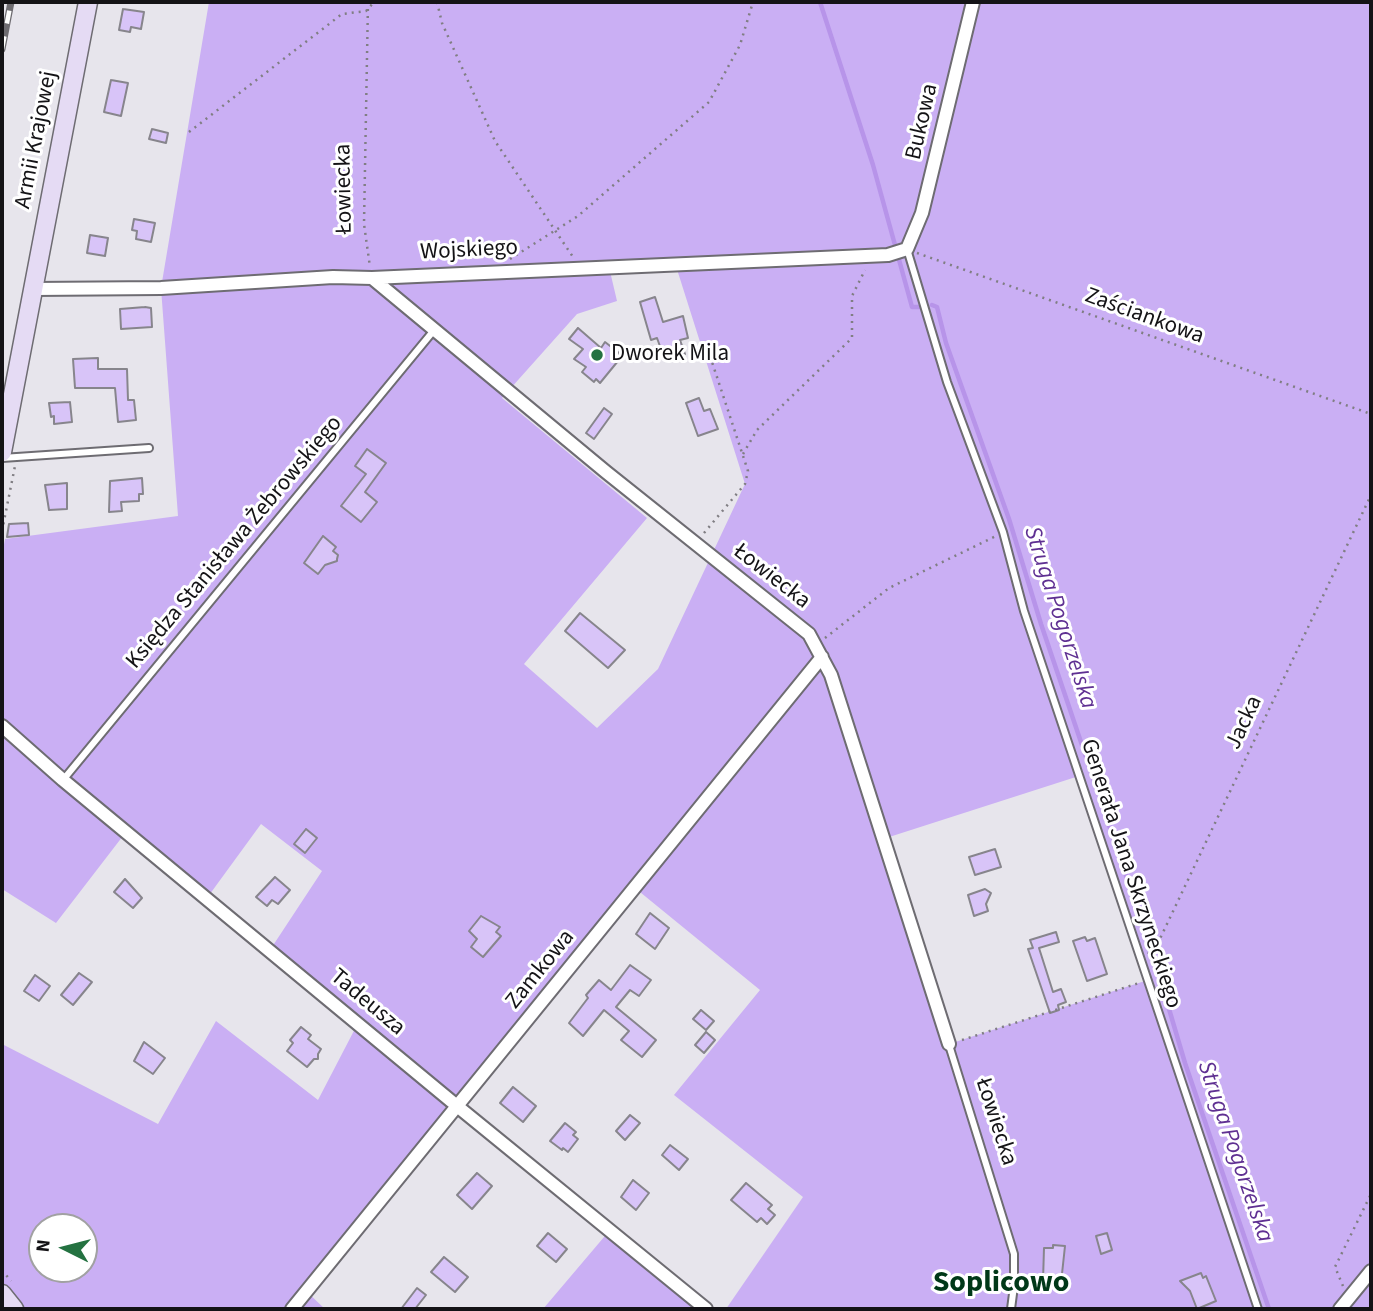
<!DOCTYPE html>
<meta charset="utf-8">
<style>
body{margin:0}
#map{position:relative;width:1373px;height:1311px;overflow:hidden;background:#e7e5ec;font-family:"Source Sans 3",sans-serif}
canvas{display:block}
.frame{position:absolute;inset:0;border:4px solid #141316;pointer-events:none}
.north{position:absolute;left:28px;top:1213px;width:70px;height:70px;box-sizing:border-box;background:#fff;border:2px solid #a1a1a2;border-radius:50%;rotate:276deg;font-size:19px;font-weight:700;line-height:28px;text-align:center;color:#141316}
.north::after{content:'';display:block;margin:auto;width:24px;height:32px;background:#247241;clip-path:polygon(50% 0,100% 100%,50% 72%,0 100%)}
</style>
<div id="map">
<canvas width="1373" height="1311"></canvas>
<div class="frame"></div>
<div class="north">N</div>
</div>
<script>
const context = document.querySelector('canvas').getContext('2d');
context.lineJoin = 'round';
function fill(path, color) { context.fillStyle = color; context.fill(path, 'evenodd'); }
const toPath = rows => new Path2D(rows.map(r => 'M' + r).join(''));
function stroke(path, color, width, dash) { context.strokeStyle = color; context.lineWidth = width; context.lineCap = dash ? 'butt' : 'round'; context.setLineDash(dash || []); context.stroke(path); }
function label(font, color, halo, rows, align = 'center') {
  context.font = font + ' "Source Sans 3",sans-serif'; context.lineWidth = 6; context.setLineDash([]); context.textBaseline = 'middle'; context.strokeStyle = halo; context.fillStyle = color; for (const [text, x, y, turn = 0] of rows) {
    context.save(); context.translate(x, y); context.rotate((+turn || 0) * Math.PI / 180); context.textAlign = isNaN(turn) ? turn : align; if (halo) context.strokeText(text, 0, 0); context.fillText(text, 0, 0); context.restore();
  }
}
fill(toPath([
 [209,2,1371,2,1371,1309,726,1309,803,1197,674,1095,760,990,635,888,307,1292,325,1309,2,1309,2,1044,158,1124,216,1021,318,1100,358,1023,270,950,322,871,261,824,207,898,126,832,56,923,2,889,2,556,5,539,178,516,161,288],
 [675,263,745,484,658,669,597,728,524,664,647,518,502,398,577,314,617,301,609,267],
 [1079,776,1148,980,949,1044,883,839],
 [42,1227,84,1227,84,1269,42,1269],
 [610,1230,706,1309,543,1309]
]), '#caaff4');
stroke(toPath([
 [820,2,873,165,912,307,920,307],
 [932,305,937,307,946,343,1009,519,1041,624,1150,946],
 [1156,965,1185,1063,1269,1309]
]), '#b794e9', 4.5);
const building = toPath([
 [123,9,144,12,141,29,131,27,130,32,119,30,123,9],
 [111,80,128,83,121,116,104,112,111,80],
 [152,129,168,133,166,143,149,139,152,129],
 [134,219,155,223,151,242,136,239,137,231,132,230,134,219],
 [90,235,108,238,105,256,87,253,90,235],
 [655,297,663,322,683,316,688,338,680,340,685,354,665,360,657,338,651,340,640,302,655,297],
 [145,307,151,308,152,327,121,329,120,309,145,307],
 [578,328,601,348,605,342,619,353,614,358,618,361,600,383,596,379,594,382,582,372,586,367,574,359,583,349,569,339,578,328],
 [98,358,98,369,127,369,128,400,134,400,136,420,118,422,115,388,75,388,73,359,98,358],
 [699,398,704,411,710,409,718,429,698,436,686,403,699,398],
 [70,402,72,422,54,424,54,416,51,417,49,403,70,402],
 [604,408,612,414,594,439,586,433,604,408],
 [367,449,386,463,365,492,377,502,361,522,341,506,366,474,355,466,367,449],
 [142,478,143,494,139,494,139,501,121,502,122,511,109,512,110,481,142,478],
 [67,483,67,509,49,510,45,485,67,483],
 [28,523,29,535,7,537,9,524,28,523],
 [323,536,336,547,333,551,338,555,337,559,337,561,325,565,318,574,304,563,323,536],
 [580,613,625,650,608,668,565,631,580,613],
 [306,829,317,838,305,853,294,844,306,829],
 [995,849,1001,867,975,875,969,857,995,849],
 [275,877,290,890,278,904,272,900,267,906,256,897,275,877],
 [125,879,142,898,133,908,114,892,125,879],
 [985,889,991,893,986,904,988,911,974,916,968,895,985,889],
 [650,913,669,928,655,949,636,934,650,913],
 [481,916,500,927,496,932,501,936,483,957,471,947,477,939,469,931,481,916],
 [1056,932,1059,942,1039,948,1053,992,1061,989,1066,1002,1058,1005,1059,1010,1050,1013,1028,949,1033,948,1030,940,1056,932],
 [1085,937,1087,941,1095,938,1107,974,1087,981,1073,941,1085,937],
 [630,965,651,980,639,996,630,990,616,1007,656,1040,642,1057,621,1040,629,1031,604,1010,583,1036,569,1023,588,998,586,995,599,980,611,990,630,965],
 [79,973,92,982,73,1005,61,995,79,973],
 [35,975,50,986,39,1001,24,991,35,975],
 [701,1010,714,1021,706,1030,693,1019,701,1010],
 [301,1027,311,1035,308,1039,321,1049,318,1054,318,1059,314,1059,307,1067,287,1051,293,1043,290,1040,301,1027],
 [706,1032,715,1040,704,1053,695,1045,706,1032],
 [144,1042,165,1058,153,1074,134,1061,144,1042],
 [513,1087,536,1106,523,1122,500,1103,513,1087],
 [630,1115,640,1123,625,1140,616,1131,630,1115],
 [565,1123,576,1132,573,1135,578,1139,568,1152,563,1148,562,1150,550,1141,565,1123],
 [670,1145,688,1159,679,1170,662,1155,670,1145],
 [477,1173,492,1186,472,1209,457,1195,477,1173],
 [633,1180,649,1193,636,1210,621,1197,633,1180],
 [746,1183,772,1205,768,1209,775,1215,767,1224,761,1218,757,1222,731,1200,746,1183],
 [548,1233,567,1249,556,1262,537,1246,548,1233],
 [1107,1233,1112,1250,1101,1254,1096,1236,1107,1233],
 [1053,1245,1065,1246,1061,1283,1043,1281,1044,1248,1053,1248,1053,1245],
 [444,1257,468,1277,455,1292,431,1272,444,1257],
 [1201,1273,1203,1278,1206,1276,1216,1301,1197,1309,1190,1291,1180,1281,1201,1273],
 [417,1288,426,1295,415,1309,401,1309,417,1288]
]);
fill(building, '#d8c4f8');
stroke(building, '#87858c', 2);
const lane = toPath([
 [907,249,947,382,1003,532,1024,611,1258,1309],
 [2,458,149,448],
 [63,780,435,329],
 [949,1045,1014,1254,1014,1286,1011,1309]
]);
const street = toPath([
 [372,278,606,472,809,634,831,675,949,1044],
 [33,289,161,288,333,277,372,278,888,255,907,249,922,213,973,2],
 [2,726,63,780,457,1106,706,1309],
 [292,1309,822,657],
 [1340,1309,1371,1271]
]);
const secondary = toPath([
 [2,452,88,2],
 [2,1294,14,1309]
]);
stroke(lane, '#6e6c72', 10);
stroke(street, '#6e6c72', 16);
stroke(secondary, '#6e6c72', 21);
stroke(toPath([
 [368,2,364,224,370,267],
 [437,2,442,23,495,141,573,257],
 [189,132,342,14,366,11,374,2],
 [917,253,1371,414],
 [510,259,578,216,709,102,740,45,753,2],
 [743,454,757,430,852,338,852,296,865,270],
 [2,531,15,466],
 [704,533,745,484,748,471,712,362],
 [825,638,889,588,996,536],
 [1148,954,1157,945,1371,495],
 [962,1040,1139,983],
 [2,1270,11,1281],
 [1343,1286,1335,1267,1371,1194]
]), '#807e83', 2.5, [2, 5]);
stroke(lane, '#fff', 6);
stroke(street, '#fff', 12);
stroke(secondary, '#e5dbf4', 18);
const rail = toPath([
 [2,49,11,2]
]);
stroke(rail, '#6e6c71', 7);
stroke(rail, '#fff', 4.5, [13]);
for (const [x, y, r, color] of [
 [597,355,7,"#247241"]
]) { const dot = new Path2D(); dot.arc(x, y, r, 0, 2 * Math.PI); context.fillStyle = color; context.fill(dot); stroke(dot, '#fff', 2.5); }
label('23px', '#141316', '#fff', [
 ["Bukowa",923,122,-77],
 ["Armii Krajowej",37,140,-79],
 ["Łowiecka",345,189,-91],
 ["Wojskiego",469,251,-3],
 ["Zaściankowa",1144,317,20],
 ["Księdza Stanisława Żebrowskiego",235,543,-50],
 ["Łowiecka",771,577,38],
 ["Jacka",1245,723,-65],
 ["Generała Jana Skrzyneckiego",1130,874,72],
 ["Zamkowa",541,970,-51],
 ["Tadeusza",367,1003,40],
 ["Łowiecka",995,1122,72]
]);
label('23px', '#141316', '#fff', [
 ["Dworek Mila",611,355]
], 'left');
label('italic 24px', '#5f3092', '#fff', [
 ["Struga Pogorzelska",1059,618,72],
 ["Struga Pogorzelska",1234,1152,71]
]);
label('bold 30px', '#003818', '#fff', [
 ["Soplicowo",1001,1284]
]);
</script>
